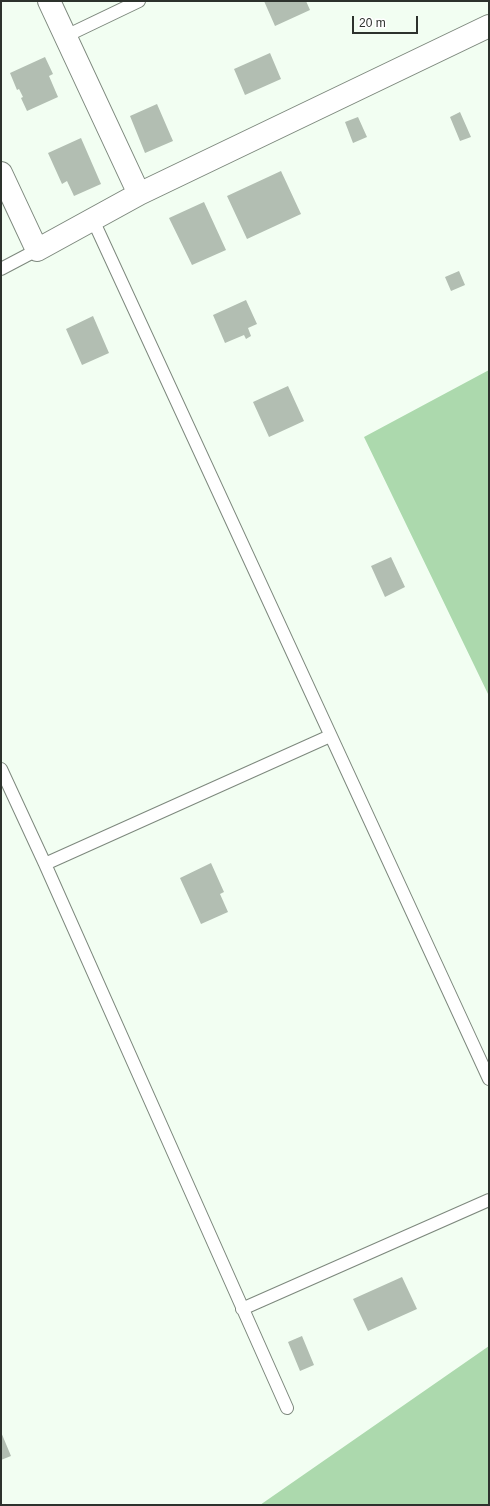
<!DOCTYPE html>
<style>
body{margin:0}
#map{position:relative;width:490px;height:1506px;overflow:hidden;background:#f2fef2;font-family:Arial,sans-serif}
canvas{display:block}
.frame{position:absolute;inset:0;border:2px solid #2d322d;pointer-events:none}
.scale{position:absolute;left:352px;top:16px;width:66px;height:18px;box-sizing:border-box;border:2px solid #2d322d;border-top:0;padding-left:5px;font-size:12px;line-height:14px;white-space:nowrap;color:#2d322d;-webkit-text-stroke:3px #fff;paint-order:stroke}
</style>
<div id="map">
<canvas width="490" height="1506"></canvas>
<div class="frame"></div>
<div class="scale">20 m</div>
</div>
<script>
const context = document.querySelector('canvas').getContext('2d');
context.lineJoin = 'round';
function fill(path, color) { context.fillStyle = color; context.fill(path, 'evenodd'); }
const toPath = rows => new Path2D(rows.map(r => 'M' + r).join(''));
function stroke(path, color, width, dash) { context.strokeStyle = color; context.lineWidth = width; context.lineCap = dash ? 'butt' : 'round'; context.setLineDash(dash || []); context.stroke(path); }
fill(toPath([
 [489,370,489,696,364,437],
 [489,1346,489,1505,260,1505]
]), '#acd9ad');
fill(toPath([
 [264,1,306,1,310,10,275,26],
 [270,53,281,79,245,95,234,69],
 [45,57,53,74,49,76,58,97,27,111,21,98,23,97,19,89,17,90,10,73],
 [157,104,173,141,145,153,130,116],
 [460,112,471,137,460,141,450,117],
 [358,117,367,137,353,143,345,122],
 [81,138,101,184,74,196,67,181,62,184,48,153],
 [281,171,301,214,247,239,227,196],
 [204,202,226,250,192,265,169,218],
 [459,271,465,285,451,291,445,277],
 [246,300,257,324,248,328,251,336,246,339,244,335,225,343,213,315],
 [93,316,109,353,82,365,66,329],
 [288,386,304,421,269,437,253,402],
 [391,557,405,587,385,597,371,566],
 [211,863,224,892,220,894,228,912,201,924,180,878],
 [402,1277,417,1309,368,1331,353,1299],
 [302,1336,314,1365,300,1371,288,1342],
 [1,1432,11,1456,1,1460]
]), '#b2beb2');
const service = toPath([
 [66,36,139,1],
 [93,220,489,1079],
 [1,269,37,250],
 [1,769,45,864,287,1408],
 [45,864,330,736],
 [242,1309,489,1200]
]);
const minor = toPath([
 [49,1,139,194,489,26],
 [1,173,37,250,139,194]
]);
stroke(service, '#7d887d', 14);
stroke(minor, '#7d887d', 24);
stroke(service, '#fff', 12);
stroke(minor, '#fff', 22);
</script>
